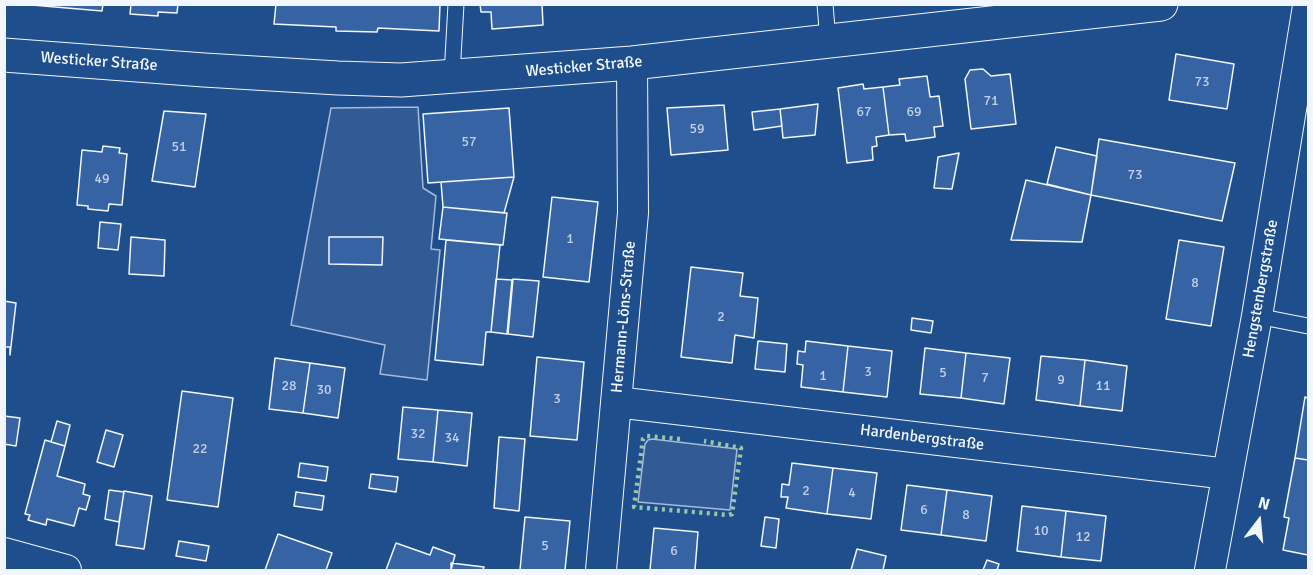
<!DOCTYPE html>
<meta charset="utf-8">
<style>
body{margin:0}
#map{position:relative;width:1313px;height:575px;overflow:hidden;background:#1f4e8c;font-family:Signika,sans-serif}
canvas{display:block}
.frame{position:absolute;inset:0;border:6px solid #f2f6ff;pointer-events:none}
.north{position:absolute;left:1229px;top:491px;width:60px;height:60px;-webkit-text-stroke:4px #1f4e8c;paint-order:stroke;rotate:16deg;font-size:16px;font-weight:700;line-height:24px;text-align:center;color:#f2f6ff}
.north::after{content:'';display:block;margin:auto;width:21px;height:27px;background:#f2f6ff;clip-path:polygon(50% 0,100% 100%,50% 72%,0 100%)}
</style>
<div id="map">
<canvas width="1313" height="575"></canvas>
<div class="frame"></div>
<div class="north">N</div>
</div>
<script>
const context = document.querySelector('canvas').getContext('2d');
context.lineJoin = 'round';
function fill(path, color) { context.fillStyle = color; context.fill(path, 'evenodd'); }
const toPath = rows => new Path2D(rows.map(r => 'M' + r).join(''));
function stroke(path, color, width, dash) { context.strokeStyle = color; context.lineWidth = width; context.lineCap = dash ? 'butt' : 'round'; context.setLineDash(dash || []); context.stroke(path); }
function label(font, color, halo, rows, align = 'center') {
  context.font = font + ' Signika,sans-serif'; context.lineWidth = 4.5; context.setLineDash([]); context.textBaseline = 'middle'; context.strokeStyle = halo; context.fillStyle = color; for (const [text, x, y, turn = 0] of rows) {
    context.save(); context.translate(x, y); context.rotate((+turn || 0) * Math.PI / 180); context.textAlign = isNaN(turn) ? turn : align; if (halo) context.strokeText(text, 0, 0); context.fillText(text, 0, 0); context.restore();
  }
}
const built = toPath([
 [418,107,423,188,436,196,431,249,440,250,427,380,380,374,385,345,291,325,331,108,418,107],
 [652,439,737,449,730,510,638,502,645,444,648,440,652,439]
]);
fill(built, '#305b95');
stroke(built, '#a8bbd7', 1.5);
const building = toPath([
 [20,4,103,4,102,11,20,4],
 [131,4,178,4,177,13,158,12,158,16,130,14,131,4],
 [276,4,440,4,439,31,378,28,377,32,336,31,336,27,274,24,276,4],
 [480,4,542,4,543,25,492,29,491,12,481,12,480,4],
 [1176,54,1234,64,1227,109,1169,100,1176,54],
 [983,69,991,76,1010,74,1016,124,971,129,965,79,970,70,983,69],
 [927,76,930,97,939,96,943,126,934,127,935,137,906,141,905,134,889,135,883,87,900,85,899,79,927,76],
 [863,84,864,89,883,87,889,135,876,137,877,146,872,147,873,160,847,163,838,88,863,84],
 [818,104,815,135,783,138,780,109,818,104],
 [724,105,728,150,671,155,667,108,724,105],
 [509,108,514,177,428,183,423,114,509,108],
 [780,109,782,126,754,130,752,112,780,109],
 [164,111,206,114,195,187,152,181,164,111],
 [1099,139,1235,163,1222,221,1091,195,1099,139],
 [103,146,120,148,119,153,127,154,122,205,109,204,108,211,88,209,88,206,77,205,82,150,102,152,103,146],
 [1056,147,1097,156,1091,195,1047,184,1056,147],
 [959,153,952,189,934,188,938,157,959,153],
 [514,177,504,213,443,207,441,182,514,177],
 [1026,180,1091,195,1082,242,1011,240,1026,180],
 [552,197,598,202,589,282,543,277,552,197],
 [443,207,507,213,503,245,439,239,443,207],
 [100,222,121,224,118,250,98,248,100,222],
 [131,237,165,240,164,276,129,274,131,237],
 [329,237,383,237,382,265,329,264,329,237],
 [446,240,500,245,491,332,486,332,483,365,435,360,446,240],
 [1179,240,1224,247,1211,326,1166,319,1179,240],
 [691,267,743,273,740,296,758,298,754,338,735,335,732,363,681,357,691,267],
 [496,279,512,280,507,334,491,332,496,279],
 [513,279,539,281,533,337,508,334,513,279],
 [4,301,16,303,10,355,10,347,4,347,4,301],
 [912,318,933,321,931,333,911,330,912,318],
 [758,341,787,344,785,372,755,369,758,341],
 [806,341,848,346,843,392,801,387,803,365,797,364,798,351,805,352,806,341],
 [848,346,892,351,887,397,843,392,848,346],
 [925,348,966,353,961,398,920,394,925,348],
 [966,353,1010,358,1004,404,961,398,966,353],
 [1041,356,1085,360,1080,406,1036,400,1041,356],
 [537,357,584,362,577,440,530,436,537,357],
 [275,358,310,363,303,413,269,409,275,358],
 [1085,360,1127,366,1122,411,1080,406,1085,360],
 [310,363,345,368,338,418,303,413,310,363],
 [182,391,233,398,218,507,167,500,182,391],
 [1305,397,1308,398,1308,460,1295,458,1305,397],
 [403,407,438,410,433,462,398,459,403,407],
 [438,410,472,413,467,466,433,462,438,410],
 [4,416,20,418,16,446,4,444,4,416],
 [57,421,70,425,65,446,51,442,57,421],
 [106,430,123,435,114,467,97,462,106,430],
 [499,437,525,439,519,511,494,508,499,437],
 [45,440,65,446,57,476,85,484,83,494,90,496,86,510,79,508,74,526,47,519,46,525,28,520,30,515,25,514,45,440],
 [1295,458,1308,460,1308,555,1283,550,1289,518,1284,517,1295,458],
 [300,463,328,467,326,481,298,477,300,463],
 [792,463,833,468,827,514,786,508,788,497,781,497,782,484,789,485,792,463],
 [833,468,877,473,871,519,827,514,833,468],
 [371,474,398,477,396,492,369,488,371,474],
 [907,485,947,490,941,535,901,530,907,485],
 [109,490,124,492,119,522,105,519,109,490],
 [947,490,992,496,986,541,941,535,947,490],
 [124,491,152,496,144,549,116,545,124,491],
 [296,492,324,496,322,510,294,506,296,492],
 [1022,506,1066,511,1061,557,1017,551,1022,506],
 [1066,511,1106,516,1101,561,1061,557,1066,511],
 [525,517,570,521,565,570,520,570,525,517],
 [765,517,779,519,776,548,761,546,765,517],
 [654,528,698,532,695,570,650,570,654,528],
 [278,534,332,553,326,570,265,570,278,534],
 [179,541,209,546,206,561,176,556,179,541],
 [396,543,430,555,433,547,455,555,451,570,386,570,396,543],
 [857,549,886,556,883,570,851,570,857,549],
 [987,560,999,564,997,570,983,570,987,560],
 [451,563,484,567,483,570,451,570,451,563]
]);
fill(building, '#3563a3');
stroke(building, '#f2f6ff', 1.5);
const service = toPath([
 [825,4,828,41],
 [452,75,456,4],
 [1257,316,1308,326]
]);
const minor = toPath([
 [616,402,1228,474],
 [4,553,66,570],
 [601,570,633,213,632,63],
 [1210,570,1257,316,1308,6]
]);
const secondary = toPath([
 [4,55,204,70,338,78,401,80,632,63,1161,4]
]);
stroke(service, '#f2f6ff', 17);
stroke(minor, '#f2f6ff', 32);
stroke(secondary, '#f2f6ff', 35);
stroke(service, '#1f4e8c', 15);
stroke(minor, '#1f4e8c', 30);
stroke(secondary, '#1f4e8c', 33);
stroke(toPath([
 [680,439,646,436,643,439,634,507,729,515,732,514,741,448,704,441]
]), '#97c8a6', 4.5, [3, 4.5]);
label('14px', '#c3d1e8', null, [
 ["73",1202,82],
 ["71",991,101],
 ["67",864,112],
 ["69",914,112],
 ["59",697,129],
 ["57",469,142],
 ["51",179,147],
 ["73",1135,175],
 ["49",102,179],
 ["1",570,239],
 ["8",1195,283],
 ["2",721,317],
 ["3",868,372],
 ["5",943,373],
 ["1",823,376],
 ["7",985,378],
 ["9",1061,380],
 ["28",289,386],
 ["11",1103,386],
 ["30",324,390],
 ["3",557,399],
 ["32",418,434],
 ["34",452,438],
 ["22",200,449],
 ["2",806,491],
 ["4",852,493],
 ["6",924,510],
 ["8",966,515],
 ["10",1041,531],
 ["12",1083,537],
 ["5",545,546],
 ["6",674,551]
]);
label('16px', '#f2f6ff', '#1f4e8c', [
 ["Westicker Straße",99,62,4],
 ["Westicker Straße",584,67,-5],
 ["Hengstenbergstraße",1261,289,-80],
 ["Hermann-Löns-Straße",624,317,-85],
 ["Hardenbergstraße",922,438,7]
]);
</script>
